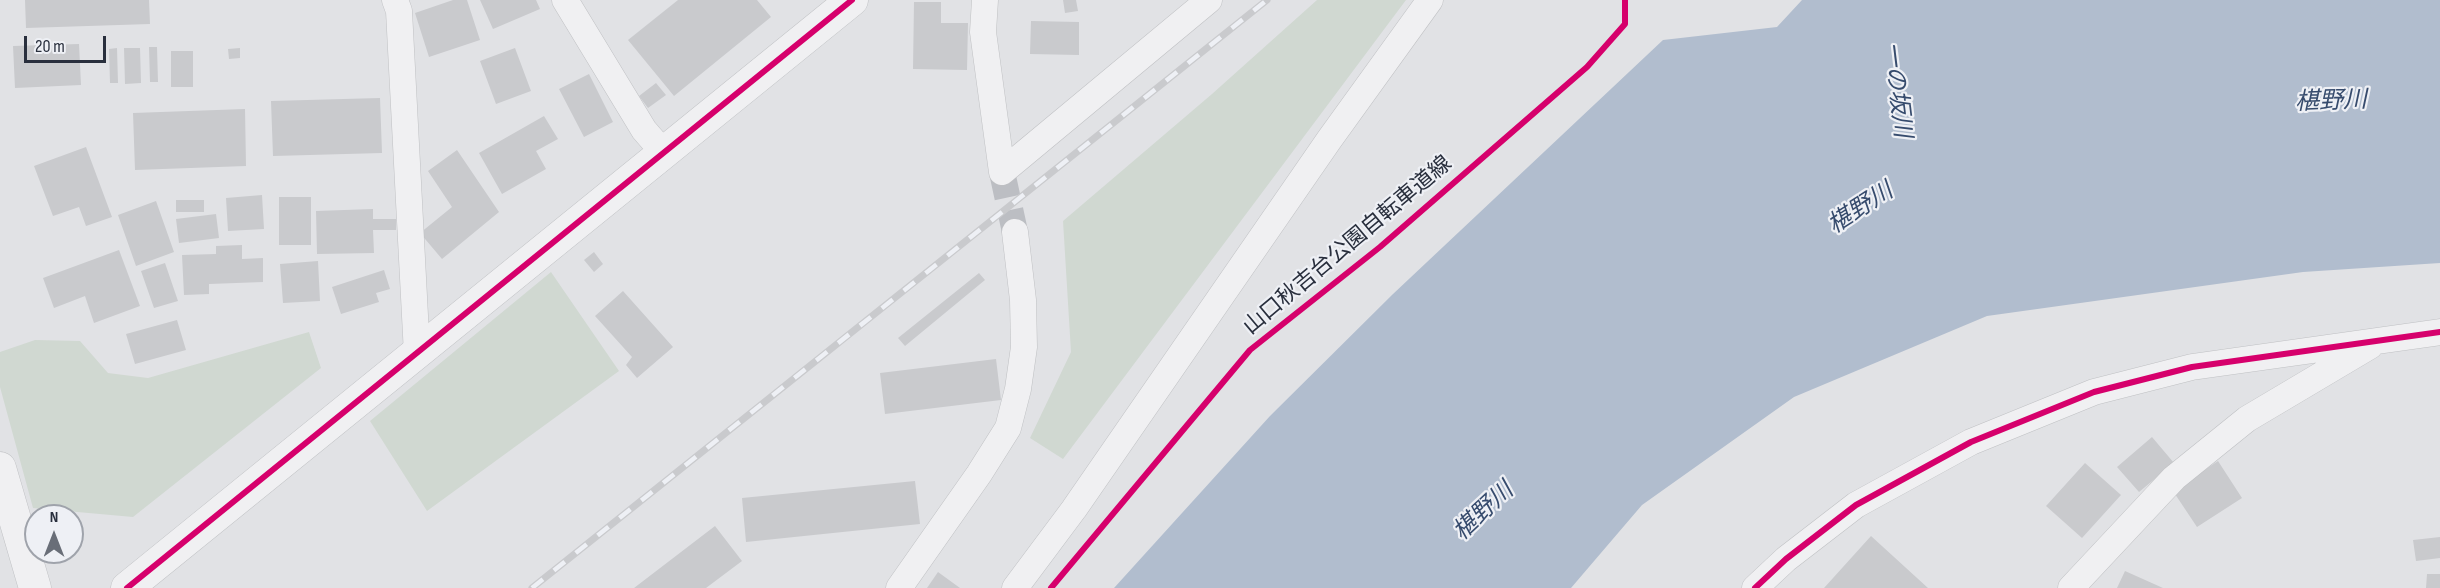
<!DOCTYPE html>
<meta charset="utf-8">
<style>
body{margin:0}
#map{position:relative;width:2440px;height:588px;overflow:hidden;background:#e1e2e5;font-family:"Sofia Sans Condensed",sans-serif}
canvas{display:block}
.north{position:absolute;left:24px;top:504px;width:60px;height:60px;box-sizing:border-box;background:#eef0f5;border:2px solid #9fa3ab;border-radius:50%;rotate:0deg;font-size:16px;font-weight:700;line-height:24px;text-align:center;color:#292f3d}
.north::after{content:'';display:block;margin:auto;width:21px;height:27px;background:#696e78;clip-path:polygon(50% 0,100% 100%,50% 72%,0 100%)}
.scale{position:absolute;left:24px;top:36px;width:82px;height:27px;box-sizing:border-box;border:3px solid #292f3d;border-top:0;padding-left:8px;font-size:18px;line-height:21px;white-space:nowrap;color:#292f3d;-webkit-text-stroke:4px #eef0f5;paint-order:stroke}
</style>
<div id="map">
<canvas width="2440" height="588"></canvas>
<div class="north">N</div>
<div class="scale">20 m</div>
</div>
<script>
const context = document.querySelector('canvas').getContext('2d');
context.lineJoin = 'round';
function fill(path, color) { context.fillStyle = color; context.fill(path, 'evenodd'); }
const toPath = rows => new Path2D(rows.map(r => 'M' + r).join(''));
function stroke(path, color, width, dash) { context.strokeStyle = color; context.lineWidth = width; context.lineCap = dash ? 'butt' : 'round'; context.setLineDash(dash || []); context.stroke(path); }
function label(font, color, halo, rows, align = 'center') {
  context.font = font + ' "Sofia Sans Condensed","Noto Sans JP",sans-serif'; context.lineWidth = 4.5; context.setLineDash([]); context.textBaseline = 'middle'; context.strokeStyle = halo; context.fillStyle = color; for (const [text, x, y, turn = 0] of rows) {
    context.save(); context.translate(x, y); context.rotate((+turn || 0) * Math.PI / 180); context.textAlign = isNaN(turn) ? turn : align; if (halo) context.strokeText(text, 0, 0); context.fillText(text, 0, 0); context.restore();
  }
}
fill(toPath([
 [1317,0,1406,0,1063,459,1030,438,1071,352,1063,221,1212,94],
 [551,272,619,371,427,511,370,421],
 [309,332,321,368,133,517,33,508,0,387,0,352,35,340,80,341,108,373,148,378]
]), '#d0d8d1');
fill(toPath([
 [1802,0,2440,0,2440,263,2303,272,1987,316,1794,397,1642,505,1571,588,1114,588,1270,416,1393,294,1663,40,1777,27]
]), '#b1bdce');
fill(toPath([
 [25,0,149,0,150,24,26,28],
 [453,0,467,0,480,40,429,57,415,13],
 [480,0,536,0,540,9,493,29],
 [678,0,757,0,771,17,674,96,628,40],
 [1063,0,1076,0,1078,11,1065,13],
 [914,2,941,2,941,23,968,23,967,70,913,69],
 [1031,21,1079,22,1079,55,1030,54],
 [79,44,81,85,15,88,13,46],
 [149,47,157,47,158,82,150,82],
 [117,48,118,83,110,83,109,49],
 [124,48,140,48,141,83,125,84],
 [240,48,240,58,229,59,228,49],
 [515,48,531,91,496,104,480,61],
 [171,51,193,51,193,87,171,87],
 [589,74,613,122,584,137,559,89],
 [656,83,666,95,648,108,639,96],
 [380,98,382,153,273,156,271,101],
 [245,109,246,166,135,170,133,113],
 [544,116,558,139,536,151,546,169,502,194,479,153],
 [86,147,112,217,86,226,79,207,53,216,34,166],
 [457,150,499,212,442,259,420,233,452,207,428,171],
 [262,195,264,229,228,231,226,198],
 [279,197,311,197,311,245,279,245],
 [176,200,204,200,204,212,176,212],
 [156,201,174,252,136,266,118,215],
 [373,209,373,219,396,219,396,230,373,230,374,253,317,254,316,211],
 [216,214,219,238,179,243,176,219],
 [242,245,242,259,263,258,263,282,209,284,209,294,184,295,182,255,216,254,216,246],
 [119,250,140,306,94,323,85,296,54,308,43,278],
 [594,252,603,264,594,272,584,260],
 [318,261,320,301,283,303,280,264],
 [165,263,178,301,154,308,141,271],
 [384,270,390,289,376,293,379,302,341,314,332,287],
 [979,273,985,280,905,346,898,338],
 [623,291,673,347,637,378,626,365,632,357,595,316],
 [177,320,186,350,135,364,126,334],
 [996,359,1001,400,885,414,880,373],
 [2152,437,2174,463,2139,492,2117,467],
 [2218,461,2242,498,2197,527,2173,491],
 [2085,463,2121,495,2082,538,2046,506],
 [915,481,920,524,746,542,742,498],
 [715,526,742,561,706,588,634,588],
 [1871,536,1928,588,1824,588],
 [2440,537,2440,558,2416,561,2413,540],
 [2125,571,2163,588,2117,588],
 [938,572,960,588,927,588],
 [2427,574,2440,574,2440,588,2426,588]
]), '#c9cacd');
stroke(toPath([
 [1002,172,1015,232]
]), '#bcbec3', 26, [26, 13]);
const minor = toPath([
 [395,0,399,11,417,354],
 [565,0,644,130,663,152],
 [985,0,983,32,1002,172],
 [1002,172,1209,0],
 [899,588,979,474,1008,428,1018,389,1024,347,1023,300,1015,232],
 [1015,588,1074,509,1329,140,1430,0],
 [1755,588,1786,559,1856,505,1971,442,2094,392,2192,367,2440,332],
 [2071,588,2174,478,2247,419,2370,346]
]);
const tertiary = toPath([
 [0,468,35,588],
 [127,588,852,0]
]);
stroke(minor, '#bfc0c3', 27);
stroke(tertiary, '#bfc0c3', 33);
stroke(minor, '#f0f0f2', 26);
stroke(tertiary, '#f0f0f2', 32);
const rail = toPath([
 [532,588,1267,0]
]);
stroke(rail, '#c9cacd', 7);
stroke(rail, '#eef0f5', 4.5, [14]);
stroke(toPath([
 [127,588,852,0],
 [1051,588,1250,350,1380,247,1587,67,1625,24,1625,0],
 [1755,588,1786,559,1856,505,1971,442,2094,392,2192,367,2440,332]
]), '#d6006c', 6);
label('22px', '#292f3d', '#eef0f5', [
 ["山口秋吉台公園自転車道線",1348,246,-40]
]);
label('italic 24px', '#364b6d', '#eef0f5', [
 ["一の坂川",1896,90,83],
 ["椹野川",2331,102,-2],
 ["椹野川",1861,209,-33],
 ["椹野川",1484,512,-43]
]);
</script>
